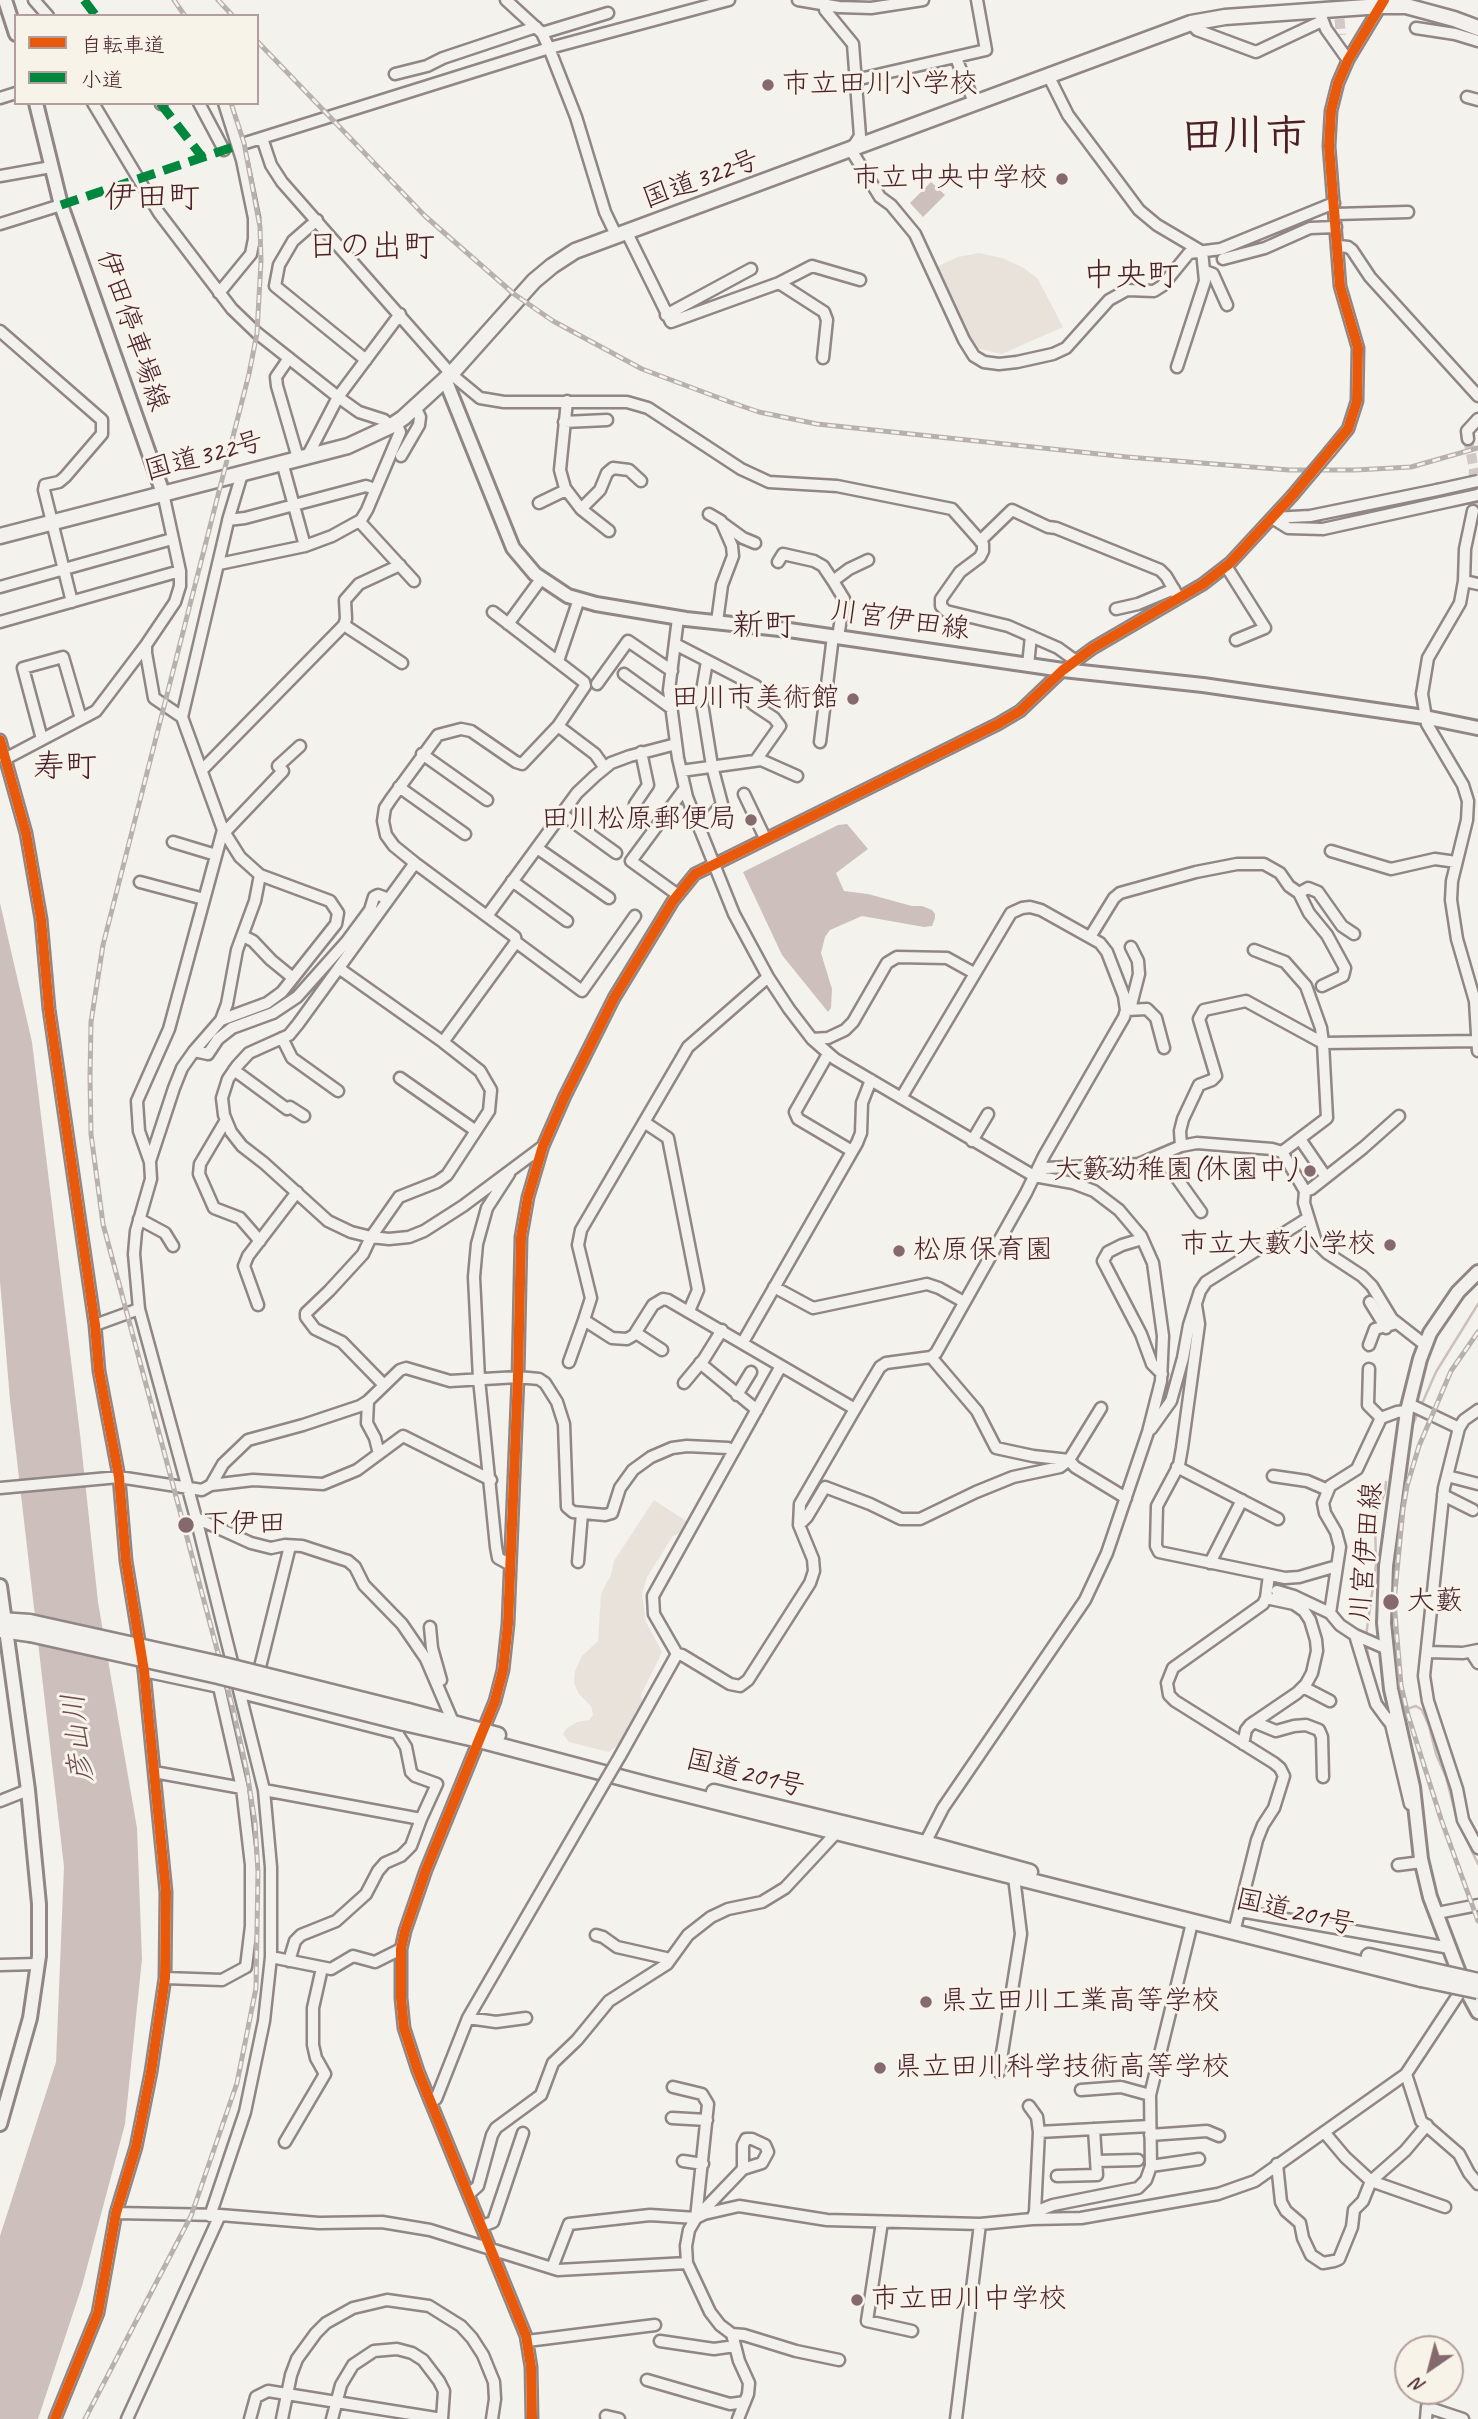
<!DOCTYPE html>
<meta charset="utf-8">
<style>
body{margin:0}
#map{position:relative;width:1478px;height:2419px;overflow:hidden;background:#f4f2ec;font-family:Caveat,"Klee One",sans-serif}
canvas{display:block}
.legend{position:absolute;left:14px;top:14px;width:245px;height:91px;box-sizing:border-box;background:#f7f3e8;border:2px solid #b29e9c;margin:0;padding:9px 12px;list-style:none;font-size:21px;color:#4a1f2b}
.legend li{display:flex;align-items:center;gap:14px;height:35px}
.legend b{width:35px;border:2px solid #b29e9c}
.north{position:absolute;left:1394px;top:2335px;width:70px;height:70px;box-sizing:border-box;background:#f7f3e8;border:2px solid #b29e9c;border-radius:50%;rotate:215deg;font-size:19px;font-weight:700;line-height:28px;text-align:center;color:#4a1f2b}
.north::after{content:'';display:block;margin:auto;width:24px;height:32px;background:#86696f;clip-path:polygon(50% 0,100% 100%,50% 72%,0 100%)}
</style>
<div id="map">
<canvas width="1478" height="2419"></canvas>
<ul class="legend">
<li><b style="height:9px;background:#e8590c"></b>自転車道</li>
<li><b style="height:9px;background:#00873e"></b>小道</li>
</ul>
<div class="north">N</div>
</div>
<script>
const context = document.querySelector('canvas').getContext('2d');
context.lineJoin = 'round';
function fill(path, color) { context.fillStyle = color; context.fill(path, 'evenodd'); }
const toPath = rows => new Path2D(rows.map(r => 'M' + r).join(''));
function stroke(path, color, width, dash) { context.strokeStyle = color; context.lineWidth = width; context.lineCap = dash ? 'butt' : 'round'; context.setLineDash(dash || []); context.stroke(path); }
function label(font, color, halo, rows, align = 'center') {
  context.font = font + ' Caveat,"Klee One",sans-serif'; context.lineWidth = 6; context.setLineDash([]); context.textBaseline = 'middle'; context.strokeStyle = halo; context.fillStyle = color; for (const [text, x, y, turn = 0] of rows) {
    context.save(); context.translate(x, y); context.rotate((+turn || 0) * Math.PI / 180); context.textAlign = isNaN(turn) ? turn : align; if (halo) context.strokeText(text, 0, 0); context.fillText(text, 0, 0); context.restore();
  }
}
fill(toPath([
 [979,253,1002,258,1024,268,1038,279,1063,327,1002,354,971,347,934,268,958,257],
 [654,1500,686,1521,680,1533,673,1536,647,1577,642,1594,646,1622,662,1652,641,1695,643,1702,619,1744,609,1752,569,1742,563,1734,566,1729,577,1722,589,1720,593,1715,591,1706,579,1694,574,1683,575,1671,582,1656,598,1641,601,1594,611,1575,614,1561]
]), '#e8e2da');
fill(toPath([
 [931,182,945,195,923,217,910,203],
 [847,824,868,849,836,873,844,891,868,894,912,906,922,906,932,910,935,914,935,918,932,926,924,927,862,916,830,930,825,937,821,953,832,989,831,1008,828,1012,782,955,743,872,838,825],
 [0,903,32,1042,80,1434,98,1602,137,1828,142,1959,125,2124,82,2286,38,2419,0,2419,0,2236,56,2062,64,1867,10,1400,0,1281]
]), '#cdc0bc');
stroke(toPath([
 [1413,1424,1436,1372,1478,1304],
 [1366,1636,1376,1565,1375,1517,1385,1492,1386,1482],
 [1366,1643,1372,1674],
 [1375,1684,1384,1706,1390,1711],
 [1400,1711,1416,1706,1422,1710,1429,1726,1436,1754,1446,1777,1457,1820,1478,1864]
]), '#cdc0bc', 2.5);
stroke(toPath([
 [1338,4,1341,35],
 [1468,439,1474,469,1473,511]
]), '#d2c8c5', 10, [10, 5]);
const minor = toPath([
 [34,0,48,16],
 [506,0,542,33,549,48,576,117,605,212,617,237],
 [798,0,839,7,871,8,923,0],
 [826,4,825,10,853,44,860,136,851,150,880,197,891,205,915,234,964,340,974,356,984,362,999,364,1017,362,1053,354,1066,348,1109,300,1127,290,1154,291,1162,286,1189,253,1221,249,1334,203],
 [1321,16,1326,29,1348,60],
 [1191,23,1197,30,1256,52,1322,21],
 [1416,28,1455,34,1478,41],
 [542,33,608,13],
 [956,58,974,102],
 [395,74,427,66,443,58,536,27],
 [1048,75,1068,115,1139,210,1157,225,1201,251],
 [855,80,986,50,977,0],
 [1467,97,1478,100],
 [0,98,16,93],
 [93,103,159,213,232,309,257,333,338,397,359,412,384,420,391,426],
 [199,103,224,150],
 [161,104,162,103],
 [262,138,271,165,282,182,451,374,480,398,504,402,627,402,648,408,741,469,769,482,837,486,952,509,983,544,983,551,980,557,960,572,941,599,941,606,946,611,1008,626,1058,648,1076,661],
 [239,145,546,49,729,0],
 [0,176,51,167],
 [1335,214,1408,212],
 [317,220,293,241,279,265,275,286,366,360],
 [0,224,61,205],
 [627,233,671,322,779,283,824,312,827,320,823,358],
 [1339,246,1348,247,1352,250,1370,277,1478,396],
 [1223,259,1265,248,1310,228,1336,227],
 [1205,271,1213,274,1227,305],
 [779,283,812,266,860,280],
 [219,293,251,254,254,239,254,218,242,160,224,103],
 [666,315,751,269],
 [0,331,102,420,102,434,65,477,59,482,45,485,44,490,72,602],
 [289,358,276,377,277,386,298,458],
 [1177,367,1205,281,1202,251],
 [567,401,560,470,565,488,581,509,600,490,607,473,613,468,629,470,641,481],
 [564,422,607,420],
 [1468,439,1467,431,1478,419],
 [1330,451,1348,429,1357,401,1358,348,1340,286,1329,146,1331,111,1338,83,1348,60,1383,2],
 [308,455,338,397,400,314],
 [401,456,419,425,420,417,415,407],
 [282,462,305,546],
 [163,493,180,571,180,586,175,602,146,645,146,653,154,698,182,717],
 [539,503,566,490],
 [581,509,609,531],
 [1473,511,1465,549,1464,581,1460,603,1428,658,1422,694,1427,724,1463,785,1468,801,1467,820,1452,881,1451,900,1457,939,1475,1001,1478,1051],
 [709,514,721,521,732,546,733,556,722,585,717,622],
 [1272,518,1288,528,1323,529,1441,503],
 [1272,518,1310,516,1437,490],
 [228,520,245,518,366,486,375,489],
 [359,521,414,581],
 [721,522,743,538,755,543],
 [980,541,1012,510,1048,527,1056,528,1160,570,1166,576,1179,598],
 [778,562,783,554,814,561,823,566,833,581],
 [219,564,305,546,332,536,361,520,367,510,400,432,396,422],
 [400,565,359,584,345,600,346,619,344,625,402,663],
 [1226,566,1265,628,1236,640],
 [1464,581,1478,584],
 [0,587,172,539],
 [1116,609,1138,604,1174,589],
 [493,612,584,682,585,686,558,726],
 [678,618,669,690,678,758,687,797,734,914,768,977,789,1009,812,1039,835,1059,1034,1176,1073,1183,1094,1191,1119,1210,1141,1236,1153,1263,1163,1336,1161,1381,1148,1432,1107,1553,1085,1600,943,1808,923,1847],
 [0,622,180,571],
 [508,624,541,579],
 [838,637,844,599,833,581,849,569,868,560],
 [675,644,756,686,753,704,774,718,780,726,756,760],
 [558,661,579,599],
 [1028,665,1031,636],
 [624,674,671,708],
 [597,684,628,641,672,671],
 [42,739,23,668,63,657,81,719],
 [0,740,26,833,41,919,49,1009,95,1325,99,1371,119,1477,126,1561,144,1671,166,1892,165,1978,151,2072,136,2147,116,2213,98,2313,55,2419],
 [820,742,833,636],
 [422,754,487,800],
 [5,759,96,711,146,645],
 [202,770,344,625],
 [681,771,761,760,797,776],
 [399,787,465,834],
 [744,794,765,838],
 [635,804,648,785,641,752],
 [562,814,616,853],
 [700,830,722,804,712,766,701,697,707,661],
 [224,833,283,771,278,766,300,746],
 [173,842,216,855],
 [537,848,609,898],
 [1331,851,1391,869,1435,859,1456,862],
 [415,863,515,937,516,942,443,1042],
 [512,881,567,921],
 [140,882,204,899],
 [1299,893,1308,888,1318,892,1342,926,1354,934],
 [678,895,631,861,685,788],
 [487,916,577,793,595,776,611,763,630,756,676,744],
 [243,936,253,941,271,960,293,978],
 [1090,937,1114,898,1120,893,1196,872,1237,864,1264,864,1280,873,1289,886,1299,893,1309,913,1327,935,1345,968,1343,976,1322,986],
 [516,942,582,991,635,916],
 [1254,950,1285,962,1306,986,1321,1028,1323,1043,1327,1118,1282,1152],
 [340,969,443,1042,480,1071,491,1090,489,1111,447,1175,437,1182,399,1197,371,1237,363,1254,329,1291,306,1313,306,1317,315,1329,342,1342,384,1385],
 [768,977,688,1047,581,1230,578,1245,591,1298,584,1320,612,1338,627,1339,634,1335,653,1305,663,1299,668,1300,855,1409],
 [1130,1009,1139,974,1138,961,1131,947],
 [1127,1010,1147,1009,1156,1018,1164,1048],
 [221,1020,227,1004,237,950,255,901,260,875],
 [282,1038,292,1058,338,1091],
 [812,1039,828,1038,845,1030,853,1022,887,963,897,957,947,958,974,973],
 [194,1051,208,1054,218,1039,232,1028,273,1013,297,997,347,941,370,910,374,897,378,895,389,899],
 [828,1054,795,1112,798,1119,852,1151],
 [234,1070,287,1109,290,1107,304,1116],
 [400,1078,476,1131],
 [226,1120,200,1164,199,1174,214,1208,240,1218,260,1241],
 [644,1122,668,1138,698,1290,689,1311],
 [1300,1139,1326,1177],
 [972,1141,988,1114],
 [1181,1146,1180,1131,1183,1119,1199,1085,1212,1080,1216,1076,1199,1019,1204,1010,1246,1001,1323,1043,1478,1041],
 [542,1147,463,1206,424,1231,409,1237,389,1239,371,1237,351,1232,328,1221,264,1163,242,1146,231,1132,224,1115,222,1098,228,1079,237,1066,249,1053,289,1035,298,1024,415,863,394,846,386,835,383,821,385,808,391,799,438,735,461,729,471,731,516,762,522,764,558,726,595,754,605,768],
 [1161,1156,1201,1212],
 [150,1161,174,1088,182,1068,194,1051,221,1020,267,1003,282,992,336,924,338,913,330,901,260,875,240,857,223,830,182,717,229,517,242,474],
 [1037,1173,1045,1168,1139,1164,1181,1146,1197,1143,1272,1149,1282,1152,1305,1191,1304,1203,1316,1242,1327,1253,1362,1276,1372,1286,1392,1319,1424,1344],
 [1305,1191,1311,1189,1363,1148,1399,1116],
 [139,1219,165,1233,173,1246],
 [1142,1239,1122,1245,1108,1252,1103,1261,1141,1334,1152,1364,1162,1374],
 [774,1287,813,1308,927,1284,939,1288,964,1302],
 [1370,1302,1386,1328],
 [258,1305,244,1266,248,1256,297,1192],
 [1196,1305,1199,1324,1182,1448,1179,1465,1157,1506,1156,1546,1159,1552,1285,1578,1299,1577,1337,1566],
 [95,1325,139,1309],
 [636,1333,662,1350],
 [743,1342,857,1143,861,1133,862,1103,871,1080],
 [1369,1345,1375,1329,1397,1323],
 [931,1357,977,1411,996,1448,1033,1456,1069,1460,1075,1467,1126,1498],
 [569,1362,584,1320],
 [700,1363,757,1410],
 [781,1366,653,1596,654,1614,677,1654,682,1655,730,1684,740,1686,748,1680,810,1583,814,1571,813,1559,799,1525,800,1504,855,1409,880,1367,886,1363,931,1357,936,1353,1026,1193,1044,1156,1124,1017,1126,1010,1124,996,1107,952,1100,943,1041,910,1030,907,1022,908,1011,913,901,1098],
 [1369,1369,1368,1405,1381,1418],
 [684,1383,704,1359,722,1330],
 [737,1395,751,1372],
 [368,1401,367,1423,375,1438,379,1454],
 [1409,1404,1459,1428],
 [1478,1410,1464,1420,1459,1428,1444,1488,1424,1676,1428,1701,1457,1789,1463,1820,1478,1848],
 [1151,1429,1171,1401,1183,1358,1189,1325,1200,1291,1206,1282,1308,1218],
 [1177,1467,1278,1519],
 [1273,1476,1307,1481,1328,1490],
 [1447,1476,1478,1484],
 [211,1485,253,1480,323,1484,357,1470,403,1436,491,1480],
 [0,1488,119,1477,202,1490,211,1485,223,1464,248,1440,303,1425,360,1406,368,1401,400,1370,406,1368,450,1381,518,1377,539,1379,545,1383,557,1402,564,1424,567,1507,573,1512,605,1515,612,1513,620,1488,633,1470,651,1457,672,1448,687,1446,728,1448,734,1451],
 [1443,1495,1473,1510],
 [196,1518,251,1543,271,1548,285,1545,302,1546,348,1561,355,1567,364,1585,402,1624,426,1659,453,1722],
 [799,1525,807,1517,825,1487,870,1504,901,1519,920,1519,976,1492,1013,1477,1060,1467,1069,1460,1101,1408],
 [578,1562,582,1513],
 [1210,1563,1242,1500],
 [509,1564,498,1558,496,1547,479,1379,474,1277,477,1244,487,1208,509,1174],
 [1277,1591,1294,1596,1330,1613],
 [430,1627,432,1648,441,1680],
 [1355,1635,1376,1704,1387,1719,1393,1718],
 [1385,1648,1355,1635,1340,1625,1330,1613,1340,1547,1336,1532,1325,1513,1323,1503,1330,1486,1357,1469,1381,1418,1397,1412,1407,1411],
 [1428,1652,1463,1653,1478,1650],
 [1471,1652,1478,1663],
 [260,1667,290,1546],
 [144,1671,219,1687,242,1788],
 [1303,1687,1330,1701],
 [241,1693,397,1733,406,1747,411,1772,415,1776,437,1784,421,1819],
 [1387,1719,1391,1724,1410,1804],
 [1254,1722,1276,1731,1294,1726,1306,1725,1319,1730,1322,1737,1323,1777],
 [1243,1744,1246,1730,1250,1725,1297,1693,1306,1684,1312,1673,1317,1651,1316,1640,1310,1620,1304,1611,1294,1604,1266,1598],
 [620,1756,677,1654],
 [154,1772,242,1788,251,1865,251,1926,246,1967,222,1980,165,1978],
 [264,1790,421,1819,411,1846,401,1856,385,1863,378,1871,366,1894,336,1921,301,1935,295,1941,289,1961],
 [0,1801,28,1790],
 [1398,1865,1422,1862],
 [1240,1911,1450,1948],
 [1437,1913,1478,1905],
 [1234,1932,1257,1840,1263,1825,1274,1808,1284,1776,1280,1768,1274,1763,1175,1701,1169,1695,1167,1683,1173,1668,1263,1604,1266,1598,1269,1575],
 [596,1935,603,1937,617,1947,670,1959],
 [271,1957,331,1969,353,1956,375,1962,401,1949],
 [0,1965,37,1964],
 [468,2018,496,2022,526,2018],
 [999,2072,1021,1934,1014,1877],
 [1406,2074,1421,2121,1459,2154,1469,2173,1478,2184],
 [673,2087,702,2094,708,2104,696,2218],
 [1081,2090,1121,2087,1150,2095],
 [430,2101,436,2099,468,2018,603,1785],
 [1029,2106,1037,2117,1039,2132,1035,2212],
 [672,2118,707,2120],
 [1039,2132,1150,2126],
 [1324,2132,1345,2157,1371,2181,1445,2207],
 [1150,2135,1207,2131,1219,2136],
 [285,2142,325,2074,316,2058,313,2045,313,2008,322,1968],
 [683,2161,703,2164],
 [1096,2161,1138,2160],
 [1277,2164,1281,2202,1286,2211,1300,2223,1303,2238,1311,2255,1323,2263,1334,2261,1339,2259,1352,2227,1354,2210,1363,2201,1371,2181,1405,2151,1427,2125],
 [1151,2166,1199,2159],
 [743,2169,762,2163,768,2152,765,2145,752,2139,746,2139,743,2145,743,2169,696,2218,689,2230,686,2246,687,2263,710,2312,720,2325,732,2334,744,2335,796,2351,839,2360],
 [1057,2176,1097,2175,1094,2129],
 [469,2194,478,2186,492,2135,496,2128,541,2095,553,2063,577,2040,609,2001,667,1964,688,1935,711,1917,728,1909,762,1902,785,1888,837,1832],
 [116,2213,220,2215,319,2223,382,2222,430,2230,558,2270,687,2263],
 [210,2216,245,2112,264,2021,271,1957,271,1867,264,1790,196,1518,139,1309,134,1254,136,1231,151,1179,150,1162,139,1131,137,1101,169,1029,223,830],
 [1032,2219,1035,2212,1053,2205,1138,2188,1146,2180,1151,2166,1150,2095,1192,1923],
 [882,2222,867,2321,912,2331],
 [482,2226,493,2222,523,2133],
 [552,2268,569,2224,650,2215,696,2218,704,2214,739,2206,827,2220,980,2224,1032,2219,1081,2218,1218,2194,1255,2181,1406,2074,1464,1986],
 [732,2334,739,2361,749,2383,748,2394,738,2419],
 [527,2341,655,2325],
 [660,2341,714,2349,735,2346],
 [647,2380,730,2404,745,2402],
 [606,2416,619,2419],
 [127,2419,220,2215],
 [250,2419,256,2397,268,2391,442,2419],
 [282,2419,291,2375,297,2359,316,2333,326,2323,353,2308,387,2300,429,2306,461,2326,472,2338,483,2355,494,2382,495,2399,492,2419],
 [332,2419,341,2385,353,2365,374,2351,397,2349,412,2353,423,2360,439,2381,444,2391,442,2419],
 [532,2419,531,2367,526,2336,418,2071,404,2028,401,1998,401,1949,405,1931,426,1870,495,1701,503,1670,508,1624,518,1377,521,1237,528,1197,543,1146,565,1096,614,998,673,901,695,874,998,724,1020,711,1063,670,1093,648,1203,584,1230,563,1292,496],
 [956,2419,980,2224],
 [1426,2419,1427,2407,1463,2419]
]);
const major = toPath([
 [5,0,16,34],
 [36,103,61,205,163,493],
 [445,379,513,548,535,574,568,596,596,604,686,619,789,630,1063,670,1203,685,1424,717,1478,728],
 [1478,1272,1458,1292,1430,1333,1420,1359,1407,1411,1386,1566,1384,1623,1391,1689,1413,1787,1421,1859,1430,1897,1464,1986,1478,2012],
 [0,1586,28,1790,39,1904,39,1956,30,2018,0,2124]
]);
const highway = toPath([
 [0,536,348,446,391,426,403,418,451,374,534,281,552,266,575,251,1191,23,1225,17,1381,6,1406,6,1454,19,1478,28],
 [0,1620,30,1622],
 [0,1630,30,1634],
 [408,1711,498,1735],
 [404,1723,479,1740,653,1786,1421,1979],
 [714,1792,925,1843,1030,1872],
 [1369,1956,1425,1969]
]);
stroke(minor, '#8f8685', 15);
stroke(major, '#8f8685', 18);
stroke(highway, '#8f8685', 19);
stroke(minor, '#f2f1ed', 10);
stroke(major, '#f2f1ed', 12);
stroke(highway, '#f2f1ed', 14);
const rail = toPath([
 [174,0,185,16],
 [218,0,233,16],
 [257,41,425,216,514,294,553,321,642,369,730,402,759,412,817,424,1127,457,1289,470,1355,470,1411,467,1478,448],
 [1478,1332,1451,1371,1419,1446,1407,1486,1403,1509,1394,1602,1401,1685,1408,1715,1441,1819,1478,1921],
 [85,2419,191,2216,237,2083,256,1988,258,1872,255,1823,247,1772,233,1709,103,1224,91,1134,90,1077,91,1022,103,945,249,374,257,333,261,261,260,227,244,143,231,103]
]);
stroke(rail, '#b6b0ae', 5);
stroke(rail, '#f7f3e8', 2.5, [8]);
const minorBridge = toPath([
 [1437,490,1478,481],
 [1292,496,1330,451],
 [1441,503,1478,495],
 [603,1785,620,1756]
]);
const highwayBridge = toPath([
 [30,1622,220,1664,408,1711],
 [30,1634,218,1676,404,1723],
 [1425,1969,1478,1981],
 [1421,1979,1478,1991]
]);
stroke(minorBridge, '#8f8685', 15, []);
stroke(highwayBridge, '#8f8685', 19, []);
stroke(minorBridge, '#f2f1ed', 10);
stroke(highwayBridge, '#f2f1ed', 14);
stroke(toPath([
 [84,0,96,16],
 [160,103,203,158],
 [61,205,239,145]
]), '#00873e', 9, [18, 9]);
stroke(toPath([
 [0,740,26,833,41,919,49,1009,95,1325,99,1371,119,1477,126,1561,144,1671,166,1892,165,1978,151,2072,136,2147,116,2213,98,2313,55,2419],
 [532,2419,531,2367,526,2336,418,2071,404,2028,401,1998,401,1949,405,1931,426,1870,495,1701,503,1670,508,1624,518,1377,521,1237,528,1197,543,1146,565,1096,614,998,673,901,695,874,998,724,1020,711,1063,670,1093,648,1203,584,1230,563,1292,496,1348,429,1357,401,1358,348,1340,286,1329,146,1331,111,1338,83,1348,60,1384,0]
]), '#e8590c', 10);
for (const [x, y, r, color] of [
 [768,85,7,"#86696f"],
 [1062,179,7,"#86696f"],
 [853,699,7,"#86696f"],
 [751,820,7,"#86696f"],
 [1310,1171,7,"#86696f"],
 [1390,1245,7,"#86696f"],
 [899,1251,7,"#86696f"],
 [186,1525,9,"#86696f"],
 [1391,1602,9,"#86696f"],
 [926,2002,7,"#86696f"],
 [880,2068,7,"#86696f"],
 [857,2300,7,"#86696f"]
]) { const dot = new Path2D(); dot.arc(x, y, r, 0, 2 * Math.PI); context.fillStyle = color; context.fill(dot); stroke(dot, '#f7f3e8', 2.5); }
label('28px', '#4a1f2b', '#f7f3e8', [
 ["市立田川小学校",782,85],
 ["市立中央中学校",1048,179,"right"],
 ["田川市美術館",839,699,"right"],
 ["田川松原郵便局",737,820,"right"],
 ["大籔幼稚園(休園中)",1296,1171,"right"],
 ["市立大藪小学校",1376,1245,"right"],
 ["松原保育園",913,1251],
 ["下伊田",202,1525],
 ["大藪",1407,1602],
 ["県立田川工業高等学校",940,2002],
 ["県立田川科学技術高等学校",894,2068],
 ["市立田川中学校",871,2300]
], 'left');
label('28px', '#4a1f2b', '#f7f3e8', [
 ["国道322号",701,180,-20],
 ["伊田停車場線",132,331,71],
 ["国道322号",204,457,-15],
 ["川宮伊田線",900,621,8],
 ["川宮伊田線",1367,1552,-85],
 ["国道201号",745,1774,14],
 ["国道201号",1295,1913,13]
]);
label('italic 30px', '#6c4950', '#f7f3e8', [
 ["彦山川",79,1738,-96]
]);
label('32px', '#4a1f2b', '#f7f3e8', [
 ["伊田町",152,199],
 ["日の出町",371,248],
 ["中央町",1131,277],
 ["新町",764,627],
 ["寿町",65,768]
]);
label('bold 42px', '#4a1f2b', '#f7f3e8', [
 ["田川市",1244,138]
]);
</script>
